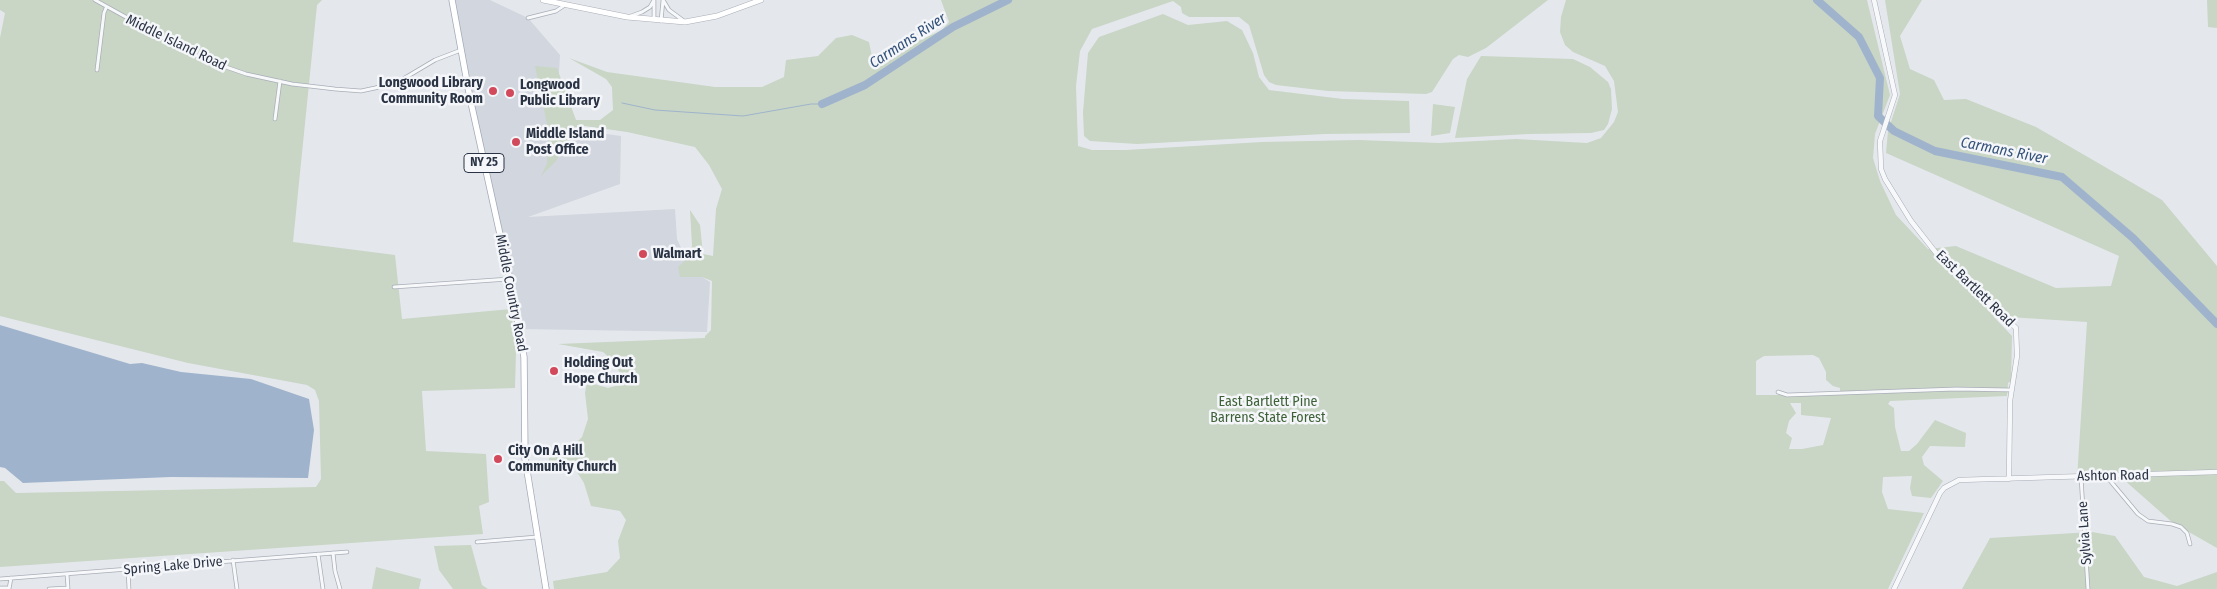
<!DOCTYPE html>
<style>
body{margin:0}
canvas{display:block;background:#e4e7ec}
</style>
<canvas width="2217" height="589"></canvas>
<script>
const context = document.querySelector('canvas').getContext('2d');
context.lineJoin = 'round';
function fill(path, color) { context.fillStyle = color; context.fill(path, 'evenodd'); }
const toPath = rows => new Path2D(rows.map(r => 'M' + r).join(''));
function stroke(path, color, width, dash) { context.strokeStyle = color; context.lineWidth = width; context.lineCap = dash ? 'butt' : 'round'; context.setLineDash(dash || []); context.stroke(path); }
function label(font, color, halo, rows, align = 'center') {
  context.font = font + ' "Fira Sans Condensed",sans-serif'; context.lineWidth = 5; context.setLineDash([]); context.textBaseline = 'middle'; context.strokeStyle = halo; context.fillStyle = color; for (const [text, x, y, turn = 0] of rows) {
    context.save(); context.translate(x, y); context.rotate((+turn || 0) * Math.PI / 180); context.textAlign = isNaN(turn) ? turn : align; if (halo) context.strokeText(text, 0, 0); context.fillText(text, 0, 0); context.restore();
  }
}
fill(toPath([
 [453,0,490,0,528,18,560,55,556,127,621,136,620,184,528,217,675,209,677,239,691,270,710,282,707,332,519,329]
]), '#d2d6de');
fill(toPath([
 [0,0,322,0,317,5,293,242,395,255,402,319,511,309,516,351,515,388,422,391,426,451,486,454,489,502,479,506,483,534,0,567,0,481,4,481,16,493,316,487,321,479,319,401,315,390,307,385,188,363,0,316,0,38,5,13,0,10],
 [941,0,1548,0,1486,48,1468,57,1459,55,1453,59,1432,92,1426,94,1328,91,1276,85,1269,82,1264,75,1249,25,1239,17,1189,17,1182,13,1181,7,1173,1,1092,29,1080,51,1076,86,1078,146,1092,150,1126,150,1262,142,1359,140,1439,143,1516,139,1587,143,1601,138,1614,122,1618,112,1614,81,1605,66,1573,52,1565,45,1560,32,1561,17,1566,0,1867,0,1890,95,1875,134,1873,158,1880,181,1896,215,1928,249,1956,246,2056,288,2111,286,2119,256,1886,153,1888,131,1900,94,1885,0,1922,0,1900,36,1910,69,1934,80,1944,100,1966,99,2036,127,2162,200,2217,266,2217,548,2173,523,2123,479,2077,479,2087,322,1993,316,2012,336,2011,381,2008,383,2007,396,1890,401,1888,404,1894,408,1895,427,1901,451,1909,451,1917,444,1935,420,1966,433,1965,447,1930,446,1922,457,1924,465,1943,481,1931,498,1912,496,1910,488,1912,476,1883,477,1882,492,1888,509,1924,513,1888,589,554,589,553,581,607,572,620,558,618,541,626,520,620,511,591,506,584,483,575,469,549,468,549,458,569,450,582,437,588,419,585,393,587,382,608,388,627,383,610,358,603,352,558,344,705,338,705,336,711,330,712,281,702,277,680,277,678,267,688,258,692,246,690,210,700,225,703,254,713,256,716,209,722,189,709,165,695,147,627,132,578,125,556,161,541,176,547,164,548,129,535,66,557,68,576,120,600,120,613,110,612,87,606,79,569,58,607,72,715,87,762,87,784,77,786,60,818,56,836,38,852,35,869,42,873,62,883,62,897,51,942,30,949,22],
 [1813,355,1819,358,1826,372,1826,380,1833,386,1840,388,1840,395,1756,395,1756,361,1764,356],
 [1790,403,1801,403,1801,415,1831,418,1823,445,1802,449,1789,449,1792,438,1786,433,1789,421,1796,413],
 [2207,0,2217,0,2217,28,2208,27],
 [1163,14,1188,25,1227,21,1242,30,1253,53,1259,77,1269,90,1343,99,1409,101,1410,133,1324,134,1137,144,1090,141,1084,136,1083,112,1088,53,1099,37],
 [1481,56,1573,59,1590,67,1608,82,1611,89,1612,109,1608,124,1604,130,1591,133,1529,134,1455,138,1467,79],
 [1433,104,1455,107,1450,133,1431,136],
 [2092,532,2115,536,2144,577,2177,586,2217,572,2217,589,1962,589,1990,538],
 [471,545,482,585,488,589,453,589,439,570,434,546],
 [376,567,421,579,419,589,372,589]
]), '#c9d6c5');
fill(toPath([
 [0,325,130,364,142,363,181,372,251,379,309,399,314,430,308,478,171,477,23,483,5,468,0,467]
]), '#9fb4cc');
stroke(toPath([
 [622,103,655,110,743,116,811,104,822,104]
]), '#9fb4cc', 1);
stroke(toPath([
 [1817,0,1859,37,1880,78,1878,116,1894,131,1935,151,2062,177,2133,238,2217,324],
 [822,104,865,85,953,27,1008,0]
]), '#9fb4cc', 8);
const minor = toPath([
 [95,0,187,51,206,60,246,74,292,84,335,89,361,91,375,88,398,82,435,60,461,50],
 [663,0,669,10,684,21],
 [631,16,642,12,650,7,654,0],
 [528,18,556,11,565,5],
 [654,19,654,1],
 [661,21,663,0],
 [97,70,104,13,106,8],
 [275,119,280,81],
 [394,287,509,279],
 [1778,392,1787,395,1956,389,2012,390],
 [2081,477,2088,589],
 [2107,477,2138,514,2148,521,2172,524,2181,527,2187,533,2190,544],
 [477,542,537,537],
 [333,553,335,571,340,589],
 [318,554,323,589],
 [233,560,237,589],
 [128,570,129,589],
 [0,579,347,552],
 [0,588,9,588],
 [9,589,11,578],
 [49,589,68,588,67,574]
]);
const tertiary = toPath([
 [1874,0,1895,95,1880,141,1881,169,1885,179,1911,221,1940,258,2016,328,2017,356,2010,401,2009,479],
 [1894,589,1940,493,1944,488,1959,480,2217,472]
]);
const secondary = toPath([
 [543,0,627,17,685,22,717,16,761,0]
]);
const primary = toPath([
 [452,0,470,98,512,289,524,357,525,458,546,589]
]);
stroke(minor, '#a9aeb7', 4.5);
stroke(tertiary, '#a9aeb7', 5.5);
stroke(secondary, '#a9aeb7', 6);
stroke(primary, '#a3abb8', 7);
stroke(minor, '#f7f8fa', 3);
stroke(tertiary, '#f7f8fa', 4.5);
stroke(secondary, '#fff', 5);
stroke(primary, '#fff', 5.5);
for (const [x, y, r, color] of [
 [493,91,5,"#d1495b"],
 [510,93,5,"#d1495b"],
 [516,142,5,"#d1495b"],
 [643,254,5,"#d1495b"],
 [554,371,5,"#d1495b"],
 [498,459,5,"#d1495b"]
]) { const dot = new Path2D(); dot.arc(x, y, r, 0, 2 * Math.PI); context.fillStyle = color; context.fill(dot); stroke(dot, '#f4f6f9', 2); }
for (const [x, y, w] of [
 [484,163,40]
]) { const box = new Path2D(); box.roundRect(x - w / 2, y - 9.5, w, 19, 4); context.fillStyle = '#f4f6f9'; context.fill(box); stroke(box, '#2b3445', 1); }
label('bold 12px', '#2b3445', null, [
 ["NY 25",484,163]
]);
label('14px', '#2b3445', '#f4f6f9', [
 ["Middle Island Road",176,43,26],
 ["East Bartlett Road",1975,289,44],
 ["Middle Country Road",511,293,79],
 ["Ashton Road",2113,476,-1],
 ["Sylvia Lane",2085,533,-94],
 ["Spring Lake Drive",173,566,-5]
]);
label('bold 14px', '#2b3445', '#f4f6f9', [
 ["Longwood Library",483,83,"right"],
 ["Community Room",483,99,"right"],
 ["Longwood",520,85],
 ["Public Library",520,101],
 ["Middle Island",526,134],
 ["Post Office",526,150],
 ["Walmart",653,254],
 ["Holding Out",564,363],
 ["Hope Church",564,379],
 ["City On A Hill",508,451],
 ["Community Church",508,467]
], 'left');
label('14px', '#3f6138', '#f4f6f9', [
 ["East Bartlett Pine",1268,402],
 ["Barrens State Forest",1268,418]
]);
label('italic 15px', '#34527a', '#f4f6f9', [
 ["Carmans River",908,41,-33],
 ["Carmans River",2004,151,11]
]);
</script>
